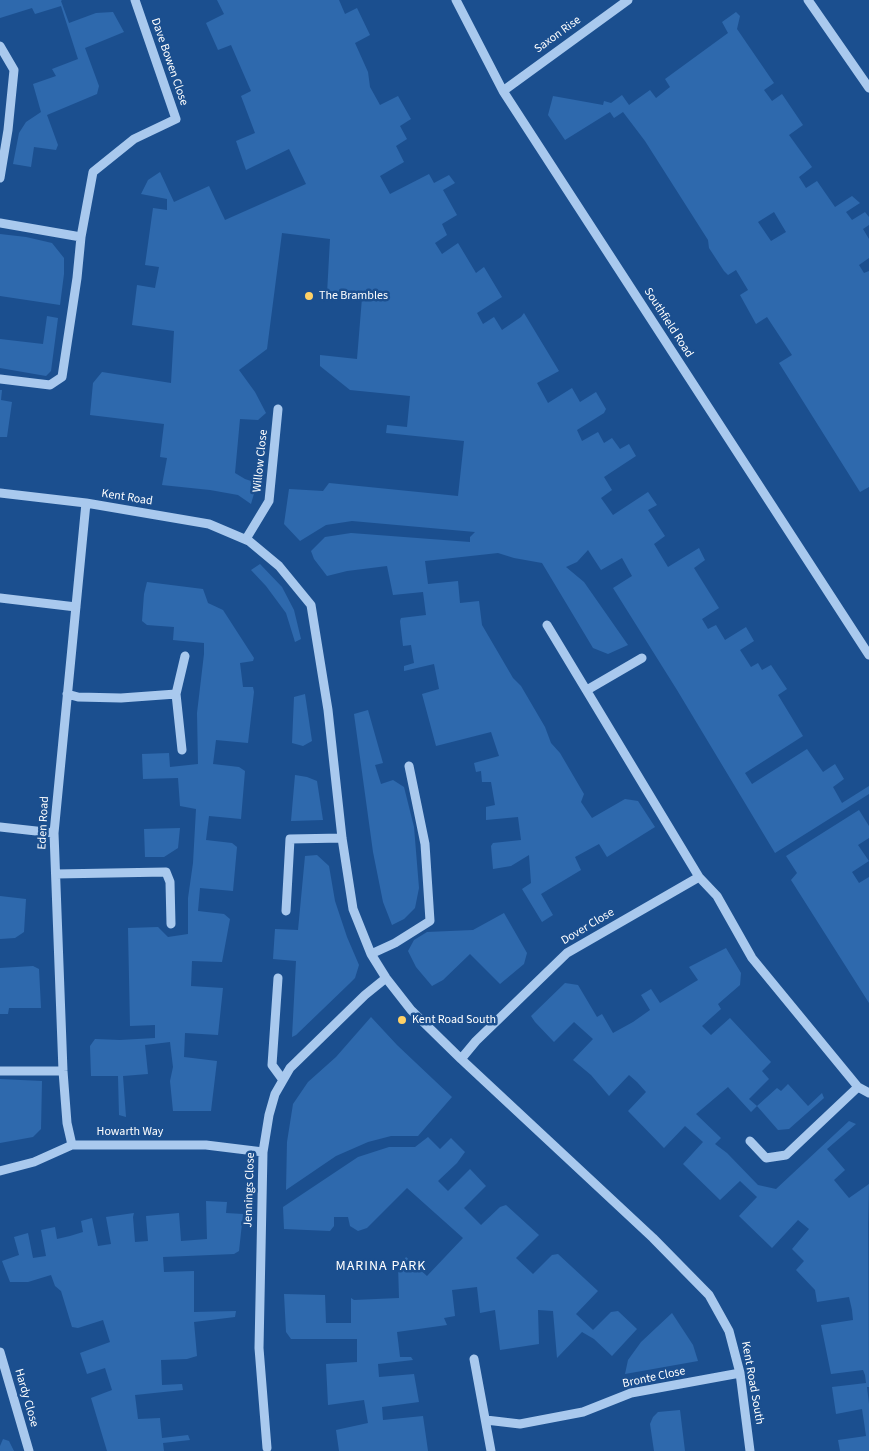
<!DOCTYPE html>
<style>
body{margin:0}
canvas{display:block;background:#1b4f8f}
</style>
<canvas width="869" height="1451"></canvas>
<script>
const context = document.querySelector('canvas').getContext('2d');
context.lineJoin = 'round';
function fill(path, color) { context.fillStyle = color; context.fill(path, 'evenodd'); }
const toPath = rows => new Path2D(rows.map(r => 'M' + r).join(''));
function stroke(path, color, width, dash) { context.strokeStyle = color; context.lineWidth = width; context.lineCap = dash ? 'butt' : 'round'; context.setLineDash(dash || []); context.stroke(path); }
function label(font, color, halo, rows, align = 'center') {
  context.font = font + ' "Source Sans 3",sans-serif'; context.lineWidth = 5; context.setLineDash([]); context.textBaseline = 'middle'; context.strokeStyle = halo; context.fillStyle = color; for (const [text, x, y, turn = 0] of rows) {
    context.save(); context.translate(x, y); context.rotate((+turn || 0) * Math.PI / 180); context.textAlign = isNaN(turn) ? turn : align; if (halo) context.strokeText(text, 0, 0); context.fillText(text, 0, 0); context.restore();
  }
}
fill(toPath([
 [0,0,62,0,61,1,69,23,96,13,113,12,124,32,85,48,99,86,97,94,47,115,58,145,56,150,34,147,31,167,13,164,19,133,26,122,41,112,33,84,56,76,52,69,78,59,61,6,35,14,32,8,0,18],
 [217,0,339,0,345,14,357,8,370,35,355,43,368,72,370,87,380,105,398,96,411,119,400,126,407,139,396,146,404,162,380,176,390,194,429,174,434,183,449,175,455,183,443,190,457,215,442,224,447,235,435,243,442,254,458,243,476,273,484,267,502,297,477,313,483,324,494,317,502,330,521,317,524,313,559,371,537,383,548,403,572,388,580,402,596,392,606,409,604,413,577,430,582,441,598,432,604,443,612,438,620,449,629,444,636,456,604,477,612,490,601,498,613,515,648,492,657,505,648,510,665,536,654,544,668,567,699,548,705,560,694,568,719,608,702,619,708,629,716,625,725,640,746,627,754,641,740,650,751,667,758,663,762,670,771,665,787,689,778,695,803,736,745,773,752,784,807,749,823,772,835,764,844,779,833,787,842,803,869,786,869,794,775,853,677,690,613,588,632,576,622,558,601,570,588,550,577,562,566,567,584,582,628,645,608,654,593,648,542,563,514,558,498,553,425,561,428,584,458,581,460,603,479,601,482,625,513,678,521,686,545,727,551,743,560,753,584,794,581,802,592,818,625,799,638,801,655,827,607,857,599,844,575,857,581,870,541,894,553,915,542,922,522,889,531,883,529,855,511,866,493,869,491,846,493,843,521,840,518,817,486,820,486,807,495,805,491,782,482,782,481,771,476,772,474,763,499,756,491,732,436,746,422,694,439,689,434,664,404,671,404,666,414,663,411,645,403,646,400,621,401,618,426,615,423,592,393,595,387,566,347,571,327,576,314,559,311,551,325,537,351,533,470,542,470,537,475,532,352,521,326,525,300,541,284,524,289,489,323,491,329,483,458,496,464,441,386,433,387,425,407,427,410,396,350,390,320,366,320,355,357,359,362,298,327,294,330,239,282,233,267,349,239,370,255,392,266,413,258,420,240,419,235,473,245,479,257,483,251,504,238,495,210,490,162,485,167,458,160,457,164,424,90,415,93,383,102,372,171,383,174,331,132,325,137,285,155,288,159,267,145,265,153,208,167,210,167,199,141,194,148,180,160,172,174,202,209,186,225,220,306,184,289,149,246,170,236,141,255,133,241,96,251,91,231,45,218,50,206,23,224,14],
 [736,12,740,16,737,29,774,83,764,90,772,101,782,94,803,125,789,135,812,167,799,177,806,188,817,181,835,207,852,196,860,203,846,212,852,220,865,212,869,217,869,225,863,229,869,239,869,258,859,265,864,273,869,271,869,487,860,492,779,363,792,355,767,317,756,324,740,295,748,290,736,270,728,275,724,271,709,248,708,240,645,141,623,112,614,118,610,112,565,140,548,115,553,96,603,105,604,101,611,103,622,95,629,105,650,90,656,98,670,87,665,79,728,33,722,22],
 [774,212,786,232,771,241,758,222],
 [0,234,26,237,52,243,64,258,64,274,60,305,0,296],
 [47,316,58,318,51,371,46,376,0,368,0,339,43,344],
 [0,390,2,390,1,400,12,402,7,437,0,437],
 [260,564,282,587,294,610,301,639,295,642,286,613,266,586,251,570],
 [147,582,203,589,208,603,223,610,254,658,253,661,240,663,243,687,253,687,254,692,248,743,216,740,213,764,239,767,245,771,241,819,209,816,206,840,232,843,237,847,233,891,200,888,198,911,224,914,230,919,222,962,192,961,191,986,223,988,218,1035,185,1033,184,1057,217,1061,211,1111,173,1111,170,1081,173,1067,170,1042,145,1045,148,1074,123,1076,126,1117,119,1115,118,1076,91,1076,90,1046,95,1039,120,1040,155,1038,155,1025,130,1026,128,928,158,927,168,937,188,934,188,898,193,863,196,809,180,806,178,778,143,779,142,754,169,753,170,767,198,764,197,713,204,654,204,643,173,640,174,627,147,625,142,621,144,594],
 [305,694,312,741,303,746,292,743,294,697],
 [368,710,383,763,375,765,381,784,393,780,404,787,414,827,419,888,415,908,404,919,392,925,383,902,373,852,354,714],
 [295,775,307,777,317,781,323,820,291,821],
 [859,810,869,826,869,838,858,845,869,861,852,872,859,883,869,877,869,1003,791,880,797,873,786,856],
 [180,828,178,848,164,857,145,857,144,829],
 [317,855,329,866,335,901,347,937,359,965,355,978,349,984,296,1035,292,1037,296,961,273,959,275,929,298,930,305,856],
 [0,896,26,899,24,932,15,938,0,939],
 [504,913,527,953,524,964,500,984,470,954,443,980,432,986,416,967,408,951,414,940,427,932,473,930],
 [726,948,741,973,740,985,718,1004,721,1009,702,1026,711,1035,730,1018,771,1062,762,1071,769,1079,749,1099,757,1106,777,1088,781,1091,788,1084,808,1106,822,1093,824,1098,789,1129,778,1130,757,1106,751,1112,728,1087,696,1114,721,1138,715,1144,727,1153,758,1185,776,1189,849,1121,856,1124,827,1149,845,1170,834,1180,849,1198,869,1184,868,1224,869,1387,867,1387,869,1404,869,1451,840,1451,838,1440,866,1436,864,1422,862,1409,836,1414,832,1387,866,1383,865,1375,863,1370,831,1374,821,1325,853,1320,852,1310,849,1297,817,1302,815,1290,796,1270,804,1261,792,1249,809,1229,798,1220,772,1248,739,1216,757,1197,740,1181,720,1200,683,1164,703,1142,685,1126,664,1148,628,1111,646,1092,637,1082,629,1075,609,1096,591,1075,573,1060,593,1039,574,1022,554,1042,535,1022,531,1016,565,983,578,985,597,1017,602,1014,613,1033,633,1022,650,1010,641,995,651,989,660,1003,698,980,689,967],
 [33,966,39,969,41,1008,9,1008,8,1014,0,1014,0,968],
 [371,1017,397,1045,452,1097,418,1136,391,1136,368,1142,336,1156,286,1190,287,1142,293,1104,308,1082,336,1057],
 [0,1079,42,1081,41,1129,33,1137,0,1143],
 [428,1137,440,1149,451,1138,465,1152,457,1163,438,1181,448,1191,470,1169,486,1186,464,1208,481,1225,500,1207,506,1205,539,1235,516,1258,533,1274,552,1255,558,1254,598,1291,576,1314,593,1330,611,1312,618,1311,637,1329,612,1356,594,1339,582,1332,557,1358,553,1311,538,1310,539,1344,500,1350,495,1310,480,1313,477,1287,452,1290,455,1316,444,1318,447,1325,397,1332,400,1357,411,1357,413,1360,378,1364,379,1377,414,1374,419,1402,382,1407,383,1420,423,1416,428,1451,339,1451,336,1430,368,1423,364,1400,328,1405,326,1364,357,1362,357,1339,291,1339,286,1332,284,1294,325,1295,326,1323,351,1323,351,1298,354,1300,399,1298,398,1264,402,1263,406,1257,427,1276,463,1238,407,1188,367,1228,358,1231,350,1226,348,1217,334,1217,334,1226,330,1231,284,1229,283,1207,358,1157,389,1147,415,1147],
 [206,1201,227,1202,226,1213,243,1214,239,1251,234,1254,163,1257,164,1272,194,1271,194,1312,236,1311,235,1317,194,1322,197,1356,187,1359,161,1360,162,1385,182,1384,183,1390,135,1395,138,1419,160,1418,162,1438,188,1435,190,1440,163,1443,164,1451,107,1451,91,1398,112,1390,105,1368,87,1374,80,1353,110,1342,103,1320,78,1328,72,1327,61,1291,55,1286,51,1275,28,1282,10,1282,2,1261,19,1255,14,1237,28,1233,33,1258,46,1256,41,1230,55,1227,57,1239,70,1236,83,1232,81,1221,92,1218,98,1246,111,1244,106,1217,134,1213,133,1217,135,1242,148,1241,146,1216,179,1213,181,1241,207,1239],
 [672,1313,693,1345,698,1361,625,1374,628,1360,641,1342],
 [680,1410,685,1451,654,1451,650,1424,653,1417,658,1412],
 [3,1439,9,1441,14,1451,0,1451,0,1446]
]), '#2e69ad');
stroke(toPath([
 [456,0,503,91,869,655],
 [808,0,869,88],
 [0,46,14,70,8,130,0,178],
 [503,91,628,0],
 [0,223,81,237,93,172,134,139,176,119,135,0],
 [0,379,50,385,62,377,77,278,81,237],
 [0,493,86,503,209,524,249,541,279,566,311,605,328,710,342,838,353,909,371,954,386,978,411,1010,461,1059,653,1238,709,1295,729,1331,740,1373,750,1451],
 [246,539,269,501,278,409],
 [0,598,76,607],
 [547,625,699,877,717,896,752,958,858,1087,869,1093],
 [587,690,642,658],
 [67,694,78,697,121,698,176,694],
 [182,750,176,694,185,656],
 [0,827,54,833],
 [56,874,166,872,170,882,171,924],
 [286,911,290,839,342,838],
 [371,954,395,943,430,921,425,844,409,766],
 [278,978,272,1065,283,1080],
 [461,1059,476,1041,567,953,699,877],
 [0,1071,63,1071],
 [750,1141,766,1158,786,1155,858,1087],
 [72,1145,67,1123,63,1071,54,833,86,503],
 [0,1171,34,1162,72,1145,206,1145,263,1152],
 [0,1352,29,1451],
 [474,1359,491,1451],
 [486,1420,520,1424,583,1412,631,1393,740,1373],
 [267,1448,259,1348,263,1152,269,1115,275,1094,290,1068,365,995,386,978]
]), '#a9c9ee', 9);
for (const [x, y, r, color] of [
 [309,296,5,"#ffd166"],
 [402,1020,5,"#ffd166"]
]) { const dot = new Path2D(); dot.arc(x, y, r, 0, 2 * Math.PI); context.fillStyle = color; context.fill(dot); stroke(dot, '#1b4f8f', 2); }
label('12px', '#fff', '#1b4f8f', [
 ["Saxon Rise",558,35,-36],
 ["Dave Bowen Close",169,62,71],
 ["Southfield Road",668,323,57],
 ["Willow Close",261,461,-84],
 ["Kent Road",127,498,9],
 ["Eden Road",44,823,-87],
 ["Dover Close",588,927,-31],
 ["Howarth Way",130,1132],
 ["Jennings Close",250,1190,-88],
 ["Bronte Close",654,1378,-12],
 ["Kent Road South",752,1383,80],
 ["Hardy Close",26,1398,74]
]);
label('12px', '#fff', '#1b4f8f', [
 ["The Brambles",319,296],
 ["Kent Road South",412,1020]
], 'left');
context.letterSpacing = '1px';
label('14px', '#fff', '#1b4f8f', [
 ["MARINA PARK",381,1267]
]);
context.letterSpacing = '0px';
</script>
